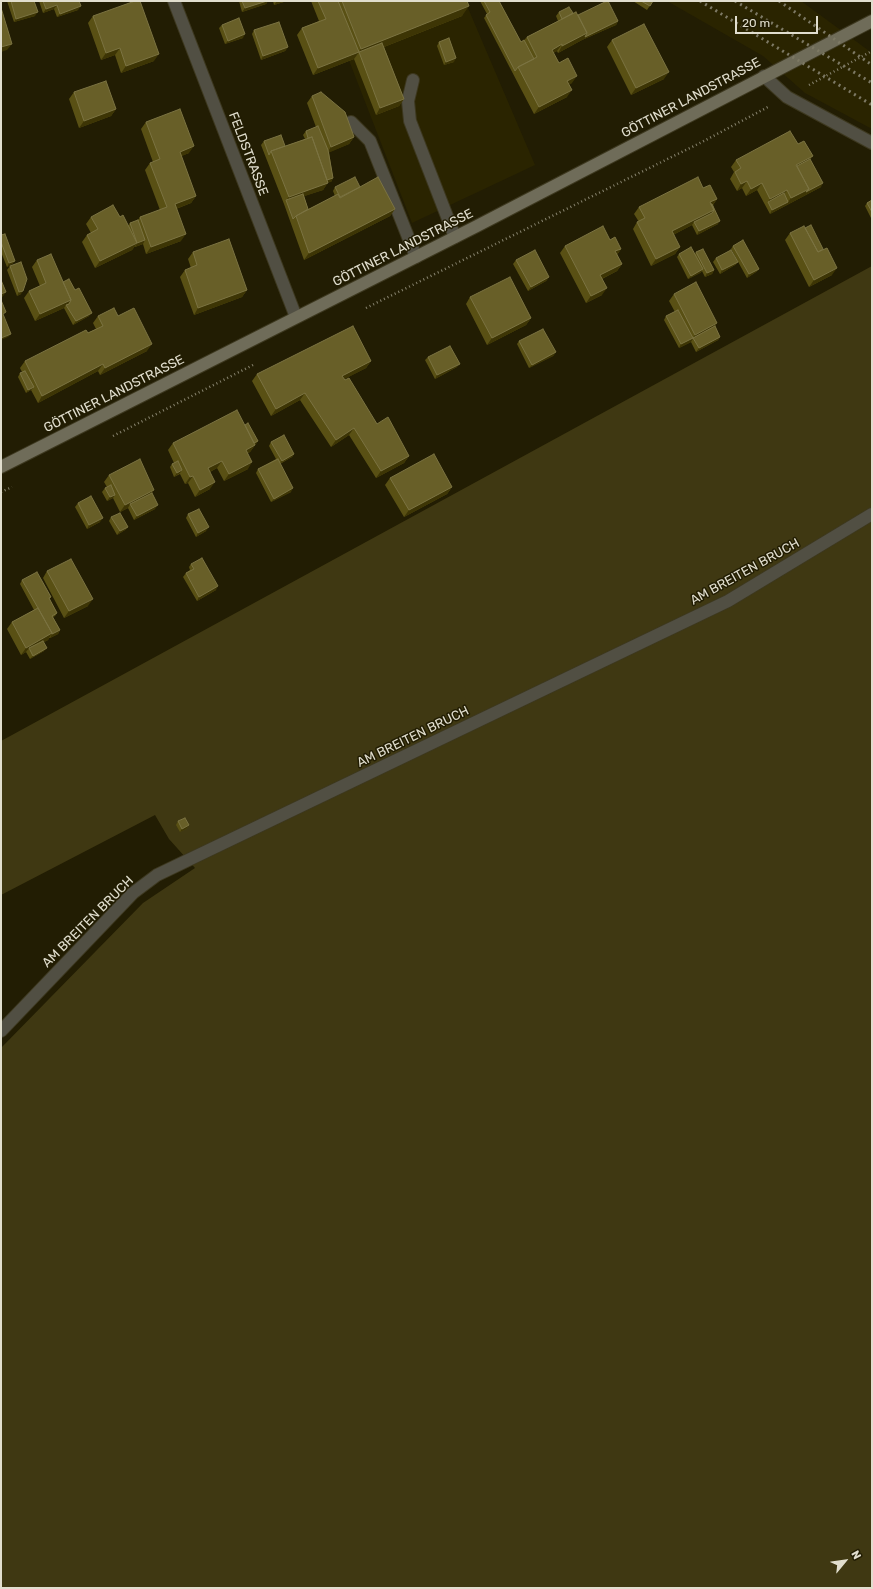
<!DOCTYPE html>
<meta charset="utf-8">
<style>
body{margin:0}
#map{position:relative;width:873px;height:1589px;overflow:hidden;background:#221d03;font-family:Rubik,sans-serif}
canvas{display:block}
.frame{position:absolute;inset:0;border:2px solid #e1dece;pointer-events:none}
.north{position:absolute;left:825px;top:1541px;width:40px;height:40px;-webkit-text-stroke:3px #221d03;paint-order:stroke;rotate:61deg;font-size:11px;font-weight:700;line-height:16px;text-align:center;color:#e1dece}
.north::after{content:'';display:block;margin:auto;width:14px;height:18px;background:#e1dece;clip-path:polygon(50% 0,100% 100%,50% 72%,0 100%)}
.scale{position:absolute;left:735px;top:16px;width:83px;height:18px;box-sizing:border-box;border:2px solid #e1dece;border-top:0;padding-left:5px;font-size:12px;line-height:14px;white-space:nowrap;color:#e1dece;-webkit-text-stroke:3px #221d03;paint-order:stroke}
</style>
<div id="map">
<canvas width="873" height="1589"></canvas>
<div class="frame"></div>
<div class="north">N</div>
<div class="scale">20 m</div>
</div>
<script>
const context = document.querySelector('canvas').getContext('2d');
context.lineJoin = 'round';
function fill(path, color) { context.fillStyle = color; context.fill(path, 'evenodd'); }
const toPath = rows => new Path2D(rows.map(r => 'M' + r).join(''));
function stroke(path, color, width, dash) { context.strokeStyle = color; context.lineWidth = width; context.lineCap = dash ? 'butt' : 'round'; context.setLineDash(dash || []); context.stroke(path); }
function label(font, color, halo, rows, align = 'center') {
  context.font = font + ' Rubik,sans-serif'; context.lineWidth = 3; context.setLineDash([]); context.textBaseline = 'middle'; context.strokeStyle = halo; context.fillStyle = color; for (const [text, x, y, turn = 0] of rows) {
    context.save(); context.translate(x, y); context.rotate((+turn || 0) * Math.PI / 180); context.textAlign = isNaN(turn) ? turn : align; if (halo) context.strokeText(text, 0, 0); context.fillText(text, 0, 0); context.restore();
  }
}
fill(toPath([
 [326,1,465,1,535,165,412,223],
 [667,1,801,1,872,53,872,129,805,93,763,56]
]), '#2a2400');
fill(toPath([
 [872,266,872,1588,1,1588,1,1048,143,903,195,868,169,839,155,815,1,895,1,741]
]), '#3f3812');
const lane = toPath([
 [413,80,408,101,410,121,455,237],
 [351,122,370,141,416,257]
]);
const street = toPath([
 [174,1,296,317],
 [764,76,787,97,872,143],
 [1,1031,133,893,157,875,728,601,872,514]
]);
const secondary = toPath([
 [1,467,477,226,872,21]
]);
stroke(lane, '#3d381f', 14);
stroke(street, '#3d381f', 14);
stroke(secondary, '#3d381f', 14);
stroke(toPath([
 [809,85,872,51],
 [366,308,702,142,768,107],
 [113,436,253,365],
 [1,492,12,487]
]), '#88846f', 2.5, [1, 3]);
stroke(lane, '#514f43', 12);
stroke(street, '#514f43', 12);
stroke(secondary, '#6f6c59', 12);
stroke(toPath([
 [700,1,872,105],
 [735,1,872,83],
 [779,1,872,65]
]), '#7d7964', 3, [2, 4]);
fill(toPath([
 [7,1,34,1,35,16,14,22],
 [39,1,79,1,78,10,57,17,54,9,43,13],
 [239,1,268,1,266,4,242,12],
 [273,1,287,1,274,5],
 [311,1,467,1,462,16,384,47,404,99,399,106,376,115,354,59,313,75,297,35,302,28,319,21],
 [480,1,499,1,521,42,524,40,527,37,558,21,556,16,559,12,573,13,578,15,618,21,616,25,582,40,558,53,557,51,553,53,559,63,572,83,569,84,567,97,534,114,484,18,487,14],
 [633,1,653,1,647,10],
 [93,16,154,61,121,73,115,55,101,60,88,23],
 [222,25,243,38,225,44,219,28],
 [254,30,288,47,285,51,261,60,252,34],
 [612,40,664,79,631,95,607,47],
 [439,42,454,62,444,65,437,46],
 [74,92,116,109,111,116,79,128,69,99],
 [312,96,354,137,349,144,329,152,333,178,331,182,328,182,323,190,304,196,308,209,335,196,333,191,335,187,360,187,395,209,390,216,304,260,284,204,261,145,264,141,285,146,305,139,303,135,306,131,316,127,307,103],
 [146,122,189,153,181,156,196,196,191,203,176,209,181,241,146,254,143,244,135,247,135,246,132,250,95,268,82,242,87,235,91,233,86,224,91,217,120,217,128,226,130,223,138,220,140,217,160,210,145,170,150,163,153,162,141,129],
 [798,144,813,156,810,159,821,187,770,214,757,190,746,196,742,188,737,191,730,179,734,172,731,167,736,160],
 [703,188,717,199,713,205,718,224,697,235,692,225,673,235,680,247,675,254,651,266,633,229,637,222,639,222,634,214,639,207],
 [872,200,872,220,865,206,867,203],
 [790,233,832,275,809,287,785,240],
 [1,235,15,261,12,264,7,267,1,252],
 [610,240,621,249,617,255,622,264,617,271,602,279,602,295,586,303,560,253,565,246],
 [733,246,759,269,756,272,747,278,731,249],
 [193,252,247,290,242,297,194,315,180,277,185,270,191,268,188,259],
 [696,252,714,270,712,274,705,277,702,271,700,273,688,279,677,257,679,254,695,254],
 [716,258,738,262,735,265,720,274,713,262],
 [37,260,63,282,89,316,73,325,64,308,35,321,24,298,29,291,40,286,32,267],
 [516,260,549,277,546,281,528,291,513,264],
 [10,266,21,294,17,296,7,270],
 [674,294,715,326,720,337,718,340,696,352,691,342,679,348,664,320,666,316,675,312,669,301],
 [470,297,531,318,526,325,487,345,466,304],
 [98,316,118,316,147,351,100,375,98,371,38,403,31,390,26,393,18,377,20,373,22,372,20,368,25,361,96,329,93,323],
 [519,341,556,352,553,356,529,368,517,344],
 [428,357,457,367,435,379,425,360],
 [371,361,366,368,344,379,377,424,409,456,404,463,376,478,349,435,331,447,300,400,271,416,252,381,257,374],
 [245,425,258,441,250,452,248,453,248,469,224,481,217,468,210,472,210,489,195,497,188,483,185,484,180,474,174,477,170,467,172,464,174,463,168,450,173,443],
 [271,442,294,454,292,457,280,464,291,492,271,502,256,473,258,469,276,459,269,446],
 [109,475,152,493,155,509,134,520,128,508,120,512,113,498,107,501,102,492,105,488,107,487,104,482],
 [390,478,452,487,447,494,404,517,385,485],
 [78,503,100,522,87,529,75,507],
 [188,514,206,531,196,537,186,518],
 [111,517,128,527,125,530,117,535,109,521],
 [191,564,216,590,197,601,183,577,186,573,190,570,189,567],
 [47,571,88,606,64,618,43,578],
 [22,580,51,597,49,599,57,613,55,616,53,617,60,630,58,634,50,638,49,638,48,640,44,642,44,651,30,659,26,652,21,655,7,629,12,622,34,610,20,584],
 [178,821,189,825,186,829,180,832,176,825]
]), '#595014');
fill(toPath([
 [267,1,268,1,266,4,242,12,245,8],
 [277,1,287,1,274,5],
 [57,5,54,9,43,13,46,9],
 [81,6,78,10,57,17,60,14],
 [469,6,462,16,361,56,359,52,361,49],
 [38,12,35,16,14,22,16,19],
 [618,21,616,25,582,40,558,53,562,46,587,33],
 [245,34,243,38,225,44,228,41],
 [12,44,7,50,1,52,1,47],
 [562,44,557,51,547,57,552,50],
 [288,47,285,51,261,60,263,56],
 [120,48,115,55,101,60,106,53],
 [359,52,354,59,313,75,318,68],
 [159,54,154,61,121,73,126,66],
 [456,58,454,62,444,65,446,62],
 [669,72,664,79,631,95,636,88],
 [577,76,572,83,563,88,567,81],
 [572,90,567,97,534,114,539,107],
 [404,99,399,106,376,115,380,108],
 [116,109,111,116,79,128,84,121],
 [354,137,349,144,326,154,331,147],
 [194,146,189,153,175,159,180,152],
 [813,156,808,163,794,170,796,165],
 [333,178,331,182,321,184,324,181],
 [747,181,742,188,737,191,741,184],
 [328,183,323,190,287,202,286,200,289,197],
 [762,183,757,190,746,196,751,189],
 [823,183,821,187,770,214,772,210,788,202,791,198,809,189],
 [787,190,782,197,768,202,770,199],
 [196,196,191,203,170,211,175,204],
 [717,199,712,206,710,202],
 [395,209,390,216,304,260,309,253],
 [714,210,710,216,694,222,692,225,667,238,672,231],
 [720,221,718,224,697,235,699,231],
 [186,234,181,241,146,254,151,247],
 [145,240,143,244,135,247,137,243],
 [137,243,132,250,95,268,100,261],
 [680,247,675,254,651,266,656,259],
 [621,249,616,256,615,251],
 [15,261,12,264,7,267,9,263],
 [738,262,735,265,720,274,722,270],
 [622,264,617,271,595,282,600,275],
 [837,268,832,275,809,287,814,280],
 [703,269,700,273,688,279,691,276],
 [759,269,756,272,747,278,749,274],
 [714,270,712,274,705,277,707,273],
 [549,277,546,281,528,291,531,287],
 [607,288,602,295,586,303,591,296],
 [247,290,242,297,194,315,198,308],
 [23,291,21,294,17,296,19,292],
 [6,292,1,299,1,294],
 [71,300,67,306,66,305,64,308,35,321,40,314],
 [92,313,89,316,73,325,76,321],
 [531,318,526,325,487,345,492,338],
 [717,323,713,330,693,338,691,342,695,335],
 [11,334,8,337,1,340,1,338],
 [720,337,718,340,696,352,699,348],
 [693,338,691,342,679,348,681,344],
 [152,344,147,351,100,375,105,368],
 [556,352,553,356,529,368,532,365],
 [371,361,366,368,337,383,342,376],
 [103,364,98,371,38,403,42,396],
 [460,364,457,367,435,379,437,375],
 [34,387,31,390,26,393,28,390],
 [305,393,300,400,271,416,276,409],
 [354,428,349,435,331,447,336,440],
 [258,441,250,452,241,456,246,450,251,445],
 [294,454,292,457,279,464,282,461],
 [409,456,404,463,376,478,381,471],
 [222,461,217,468,203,475,208,468],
 [252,462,248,469,224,481,229,474],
 [182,470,180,473,174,477,177,473],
 [193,476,188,483,185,484,190,477],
 [215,482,210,489,195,497,200,490],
 [452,487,447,494,404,517,409,510],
 [293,488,291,492,271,502,274,499],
 [154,490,149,497,130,504,128,508,120,512,125,505],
 [115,495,113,498,107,501,110,497],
 [158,505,155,509,134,520,137,516],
 [103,518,100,522,87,529,89,525],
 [128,527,125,530,117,535,120,531],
 [209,527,206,531,196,537,198,533],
 [218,586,216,590,197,601,199,597],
 [93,599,88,606,64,618,69,611],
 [60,630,58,634,50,638,52,634],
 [52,633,48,640,29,650,29,648,26,652,21,655,26,648],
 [47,648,44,651,30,659,33,656],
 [189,825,186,829,180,832,182,829]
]), '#3d3505');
const building = toPath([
 [11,1,34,1,38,12,16,19,11,1],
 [43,1,79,1,81,6,60,14,57,5,46,9,43,1],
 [135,1,140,1,159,54,126,66,120,48,106,53,93,16,135,1],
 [242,1,267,1,245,8,242,1],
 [318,1,338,1,359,52,318,68,302,28,326,19,318,1],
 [342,1,467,1,469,6,361,49,342,1],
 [484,1,499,1,521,42,524,40,534,59,518,67,515,71,486,15,490,12,484,1],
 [607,1,608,1,618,21,585,37,587,33,578,15,607,1],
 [641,1,653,1,650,6,641,1],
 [569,7,573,13,562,19,559,12,569,7],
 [2,11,12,44,1,47,1,12,2,11],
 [576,12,587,33,562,46,562,44,552,50,559,63,568,58,577,76,567,81,572,90,539,107,518,67,537,57,527,37,576,12],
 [239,18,245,34,228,41,222,25,239,18],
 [279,22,288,47,263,56,254,30,279,22],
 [644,24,669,72,636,88,612,40,644,24],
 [449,38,456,58,446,62,439,42,449,38],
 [382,43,404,99,380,108,359,52,382,43],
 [106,81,116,109,84,121,74,92,106,81],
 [321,92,345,112,354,137,331,147,312,96,321,92],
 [180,109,194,146,180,152,196,196,175,204,186,234,151,247,140,217,167,207,150,163,160,159,146,122,180,109],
 [318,126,328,150,333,178,327,180,312,137,308,138,306,131,318,126],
 [790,131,798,144,804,141,813,156,796,165,809,189,791,198,787,190,770,199,762,183,751,189,747,181,741,184,735,172,741,168,736,160,790,131],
 [281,135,285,146,271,151,269,155,264,141,281,135],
 [312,137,328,183,289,197,271,151,312,137],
 [810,159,823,183,806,192,809,189,797,166,810,159],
 [355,177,360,187,340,197,335,187,355,177],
 [378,177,395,209,309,253,296,216,338,194,340,198,378,177],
 [698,177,703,188,710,185,717,199,710,202,714,210,672,231,680,247,656,259,637,222,645,218,639,207,698,177],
 [784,193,788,202,772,210,768,202,784,193],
 [303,194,308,209,296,216,293,219,286,200,303,194],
 [872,200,872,212,867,203,872,200],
 [711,204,712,204,720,221,699,231,694,222,712,213,714,210,711,204],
 [113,205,120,217,123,215,137,243,100,261,87,235,98,229,91,217,113,205],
 [138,220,145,240,137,243,130,223,138,220],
 [811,225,823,249,818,252,805,228,811,225],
 [603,226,610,240,615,237,621,249,615,251,622,264,600,275,607,288,591,296,565,246,603,226],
 [804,226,818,252,827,248,837,268,814,280,790,233,804,226],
 [5,234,15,261,9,263,1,242,1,235,5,234],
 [229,239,247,290,198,308,185,270,197,265,193,252,229,239],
 [743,240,759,269,749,274,733,246,743,240],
 [691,247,703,269,691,276,679,254,691,247],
 [703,249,714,270,707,273,696,252,703,249],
 [535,250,549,277,531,287,516,260,535,250],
 [731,250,738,262,722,270,716,258,731,250],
 [51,254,71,300,40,314,29,291,46,283,37,260,51,254],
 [21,262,27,279,23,291,19,292,10,266,21,262],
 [510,277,531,318,492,338,470,297,510,277],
 [69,279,75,290,79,288,92,313,76,321,66,305,69,304,71,300,63,282,69,279],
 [1,280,6,292,1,294,1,280],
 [696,282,717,323,695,335,674,294,696,282],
 [1,300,6,312,3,314,11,334,1,338,1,300],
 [114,308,118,316,134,308,152,344,105,368,103,364,42,396,25,361,86,330,88,333,103,326,98,316,114,308],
 [678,310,693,338,681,344,666,316,678,310],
 [353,326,371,361,342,376,345,380,349,378,377,424,388,417,409,456,381,471,354,428,336,440,305,393,276,409,257,374,353,326],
 [715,326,720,337,699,348,693,338,715,326],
 [543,329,556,352,532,365,519,341,543,329],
 [450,346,460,364,437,375,428,357,450,346],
 [25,371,34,387,28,390,20,373,25,371],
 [237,410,255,445,246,450,252,462,229,474,222,461,208,468,215,482,200,490,193,476,190,477,173,443,237,410],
 [248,423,258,441,254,443,245,425,248,423],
 [284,435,294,454,282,461,271,442,284,435],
 [434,454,452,487,409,510,390,478,434,454],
 [140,459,154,490,125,505,109,475,140,459],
 [278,459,293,488,274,499,258,469,278,459],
 [178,461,182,470,177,473,172,464,178,461],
 [111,485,115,495,110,497,105,488,111,485],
 [152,493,158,505,137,516,130,504,152,493],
 [91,496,103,518,89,525,78,503,91,496],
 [199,509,209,527,198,533,188,514,199,509],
 [120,513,128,527,120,531,111,517,120,513],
 [202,558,218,586,199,597,186,573,194,569,191,564,202,558],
 [71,559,93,599,69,611,47,571,71,559],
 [37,572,51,597,49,598,57,613,52,616,60,630,52,634,52,633,38,608,22,580,37,572],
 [38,608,52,633,26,648,12,622,38,608],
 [43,641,47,648,33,656,29,648,43,641],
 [185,818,189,825,182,829,178,821,185,818]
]);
fill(building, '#685f28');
stroke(building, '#7b7342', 1);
label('13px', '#e1dece', '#221d03', [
 ["GÖTTINER LANDSTRASSE",691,98,-28],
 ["FELDSTRASSE",248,154,69],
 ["GÖTTINER LANDSTRASSE",403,248,-27],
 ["GÖTTINER LANDSTRASSE",114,394,-27],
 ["AM BREITEN BRUCH",745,572,-29],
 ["AM BREITEN BRUCH",413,737,-26],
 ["AM BREITEN BRUCH",88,922,-45]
]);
</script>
